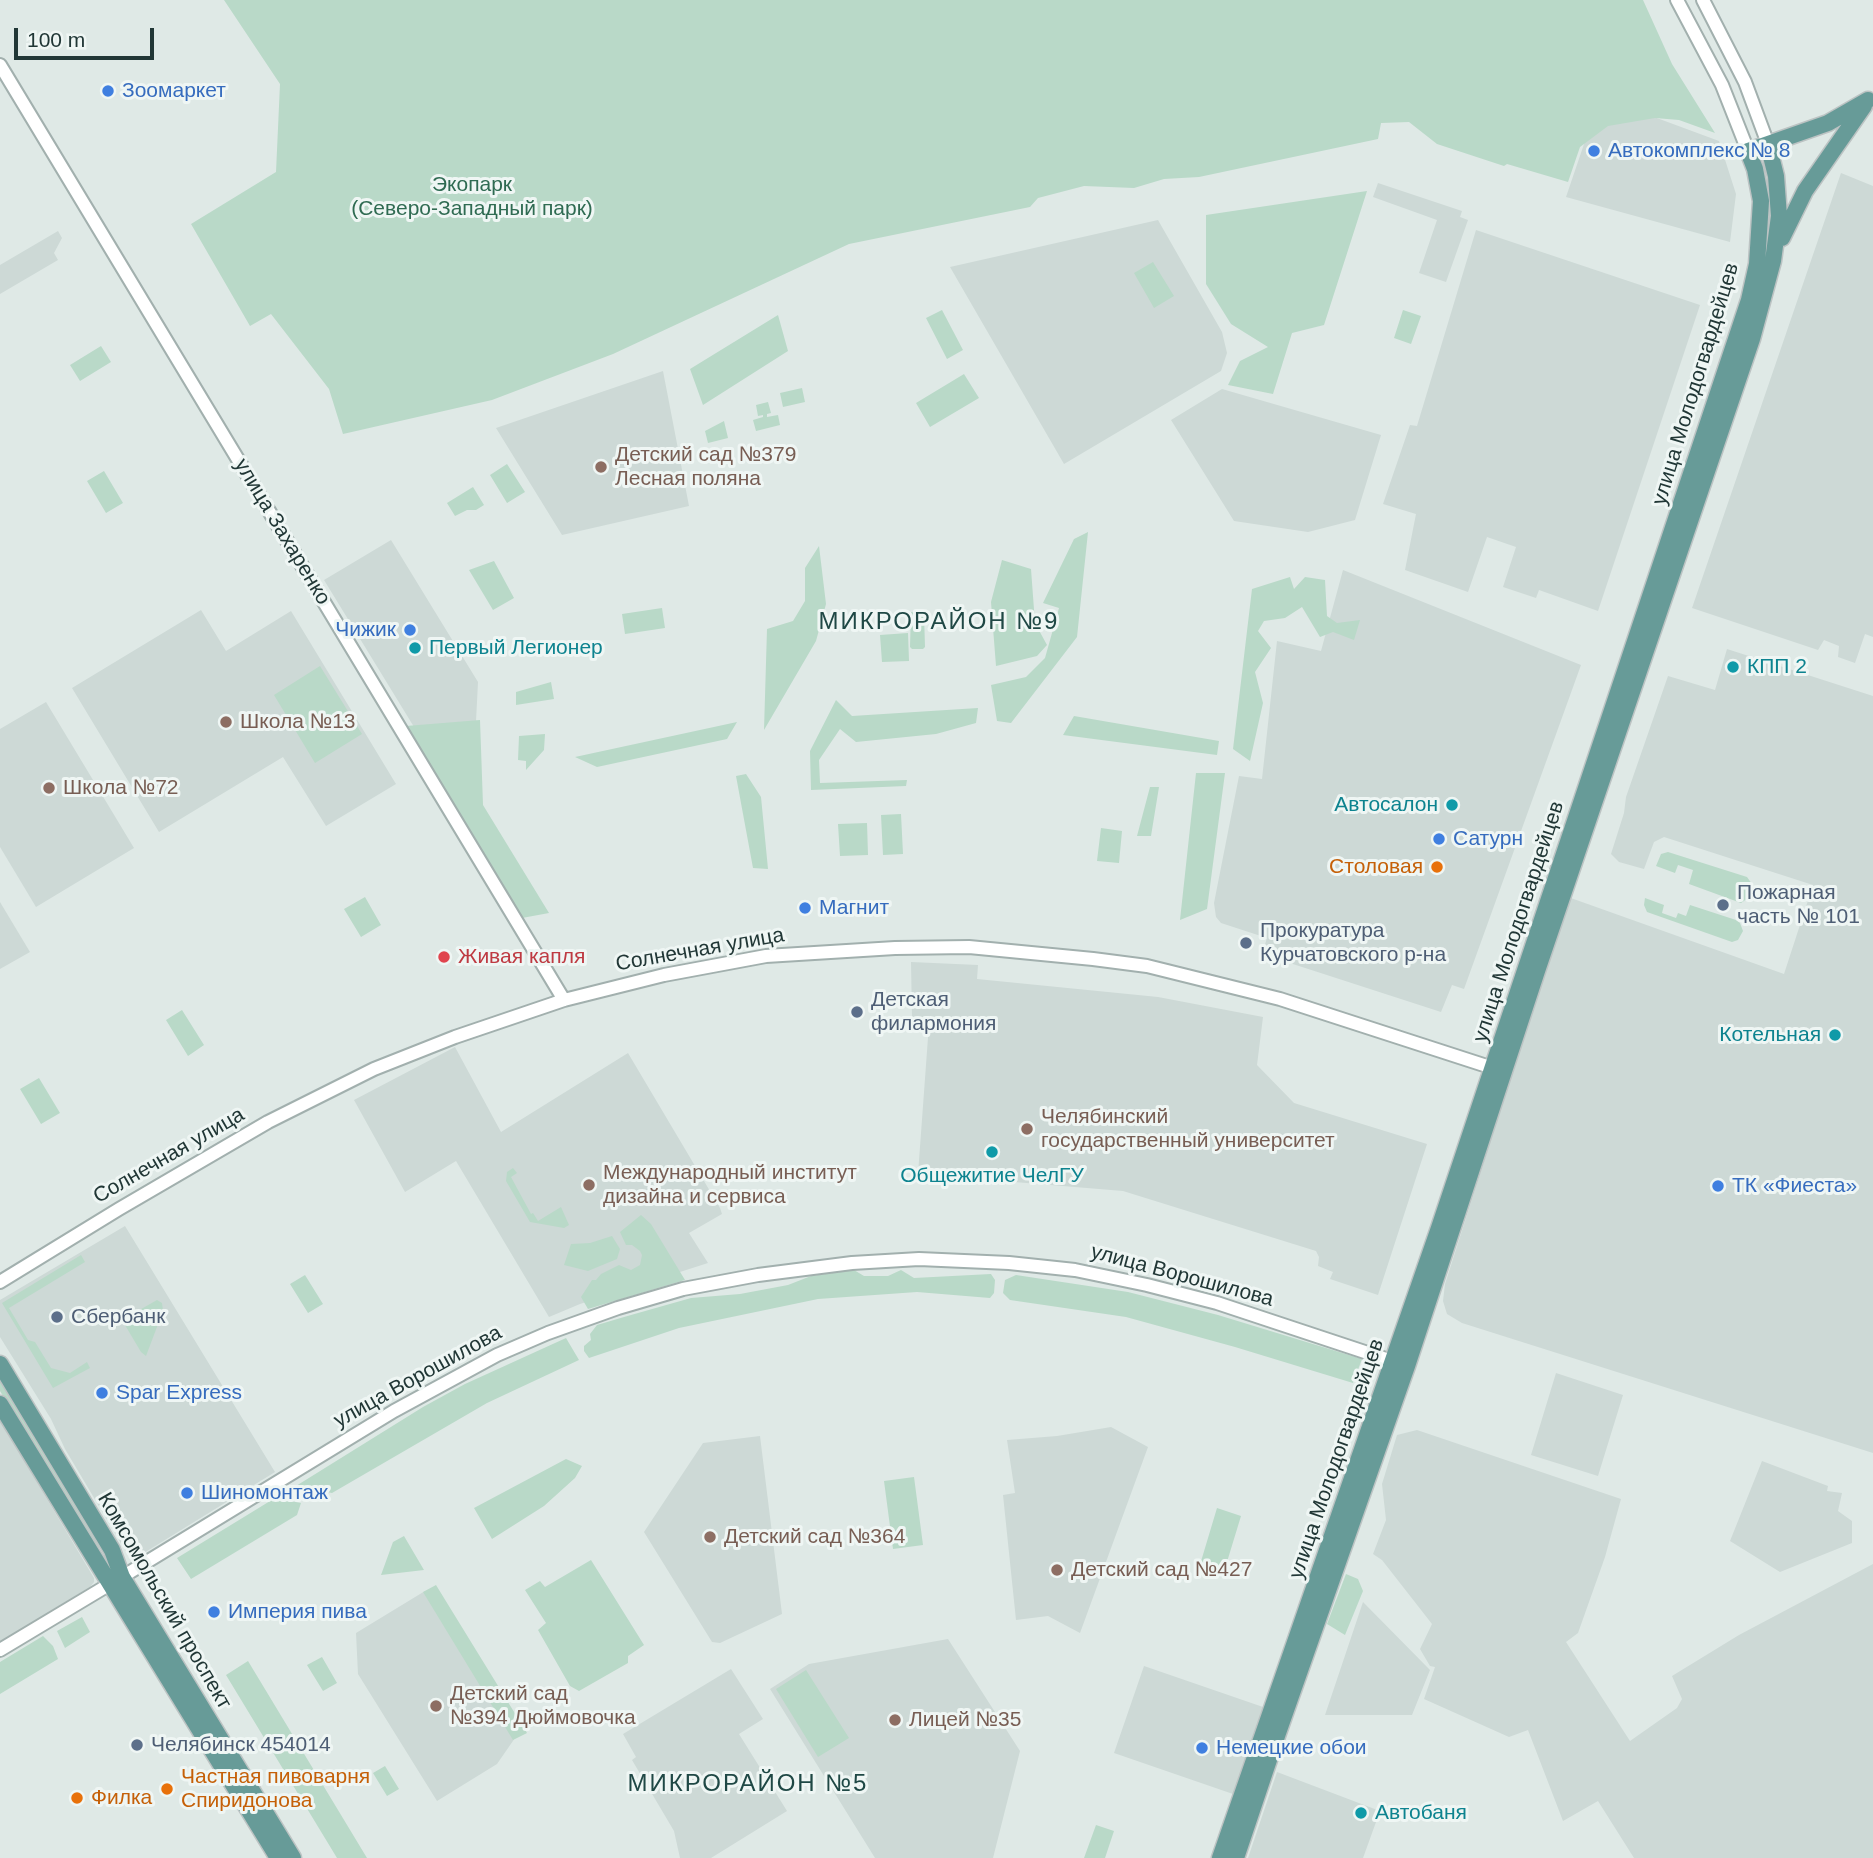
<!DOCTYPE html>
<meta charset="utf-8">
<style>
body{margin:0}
#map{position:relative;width:1873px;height:1858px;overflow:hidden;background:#dfe9e6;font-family:Arial,sans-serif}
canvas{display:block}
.scale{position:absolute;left:14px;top:28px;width:140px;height:32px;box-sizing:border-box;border:4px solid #213736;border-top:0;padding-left:9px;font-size:21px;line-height:24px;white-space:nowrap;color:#213736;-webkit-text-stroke:5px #eff6f4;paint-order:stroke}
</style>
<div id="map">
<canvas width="1873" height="1858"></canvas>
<div class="scale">100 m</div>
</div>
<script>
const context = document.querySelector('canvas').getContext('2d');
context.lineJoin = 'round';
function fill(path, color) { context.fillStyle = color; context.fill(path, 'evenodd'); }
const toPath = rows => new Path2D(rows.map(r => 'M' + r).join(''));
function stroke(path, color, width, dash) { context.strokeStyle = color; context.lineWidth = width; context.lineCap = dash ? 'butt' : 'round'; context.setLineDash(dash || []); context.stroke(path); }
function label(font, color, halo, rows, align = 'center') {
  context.font = font + ' Arial,sans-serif'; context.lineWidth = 6; context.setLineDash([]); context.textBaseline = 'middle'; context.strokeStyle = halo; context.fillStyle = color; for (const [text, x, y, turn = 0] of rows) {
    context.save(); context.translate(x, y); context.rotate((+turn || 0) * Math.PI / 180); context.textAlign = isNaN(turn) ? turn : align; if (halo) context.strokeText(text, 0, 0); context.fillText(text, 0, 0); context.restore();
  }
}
fill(toPath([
 [1600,97,1719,141,1736,194,1730,242,1566,197],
 [1841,173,1873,186,1873,637,1865,634,1855,663,1838,657,1839,646,1824,640,1818,650,1692,608],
 [1378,183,1462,211,1460,217,1468,220,1446,282,1419,273,1437,220,1373,197],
 [1158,220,1222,332,1227,353,1221,371,1064,464,950,267],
 [1476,230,1700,305,1598,611,1539,590,1536,598,1503,587,1516,547,1487,537,1468,592,1405,570,1416,514,1383,504,1410,425,1417,426],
 [58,231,62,238,54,253,58,260,0,294,0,265],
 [663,371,689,506,562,535,496,428],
 [1222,389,1381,435,1355,520,1308,532,1234,521,1171,420],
 [391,540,478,682,471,820,324,580],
 [1343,570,1581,665,1464,989,1452,985,1441,1012,1262,954,1267,938,1221,923,1216,917,1214,903,1239,776,1262,779,1277,641,1321,651],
 [201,610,226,651,291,611,396,784,326,826,283,757,159,832,72,688],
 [1727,649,1873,696,1873,1453,1462,1323,1447,1314,1443,1301,1445,1284,1568,897,1784,974,1813,885,1664,837,1654,842,1644,869,1619,862,1611,854,1624,813,1626,797,1668,676,1715,690],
 [46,702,134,848,36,907,0,847,0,729],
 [0,902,30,952,0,969],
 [911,962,978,965,977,979,1158,997,1263,1017,1257,1065,1294,1103,1427,1144,1378,1295,1330,1279,1333,1272,1318,1266,1319,1257,1316,1251,1123,1191,918,1174,929,1024,932,1024,932,1018,912,1017],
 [455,1047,501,1132,628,1053,720,1208,722,1214,689,1233,708,1263,580,1304,549,1317,456,1161,405,1192,354,1100],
 [125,1226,275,1472,139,1556,129,1554,125,1550,65,1449,51,1419,0,1337,0,1300],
 [1556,1373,1623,1395,1598,1476,1531,1455],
 [0,1420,94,1578,94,1582,90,1587,0,1642],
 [1111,1427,1148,1447,1080,1633,1048,1616,1016,1620,1003,1495,1015,1493,1007,1440,1057,1436],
 [1417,1430,1621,1499,1605,1557,1578,1633,1566,1642,1630,1741,1677,1708,1682,1699,1672,1676,1739,1635,1873,1564,1873,1858,1634,1858,1598,1801,1563,1821,1528,1730,1509,1737,1424,1699,1435,1667,1430,1666,1420,1649,1432,1624,1382,1560,1373,1554,1386,1520,1382,1484,1397,1435],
 [760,1436,782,1614,720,1643,712,1642,644,1532,703,1443],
 [1762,1461,1828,1486,1827,1491,1842,1493,1838,1511,1852,1521,1852,1543,1780,1572,1730,1541],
 [425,1591,515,1738,497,1764,437,1801,358,1674,356,1633],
 [1363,1602,1430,1670,1412,1715,1325,1715],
 [948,1639,1020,1751,993,1858,875,1858,770,1689,809,1664],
 [1144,1666,1263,1707,1233,1794,1114,1753],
 [731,1669,763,1719,739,1734,787,1811,711,1858,680,1858,674,1831,632,1760,636,1757,623,1734],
 [1277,1772,1380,1811,1363,1858,1248,1858]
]), '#cdd9d6');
fill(toPath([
 [224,0,1643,0,1672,64,1715,133,1679,120,1655,118,1608,126,1580,147,1568,182,1507,164,1504,166,1437,144,1409,122,1381,123,1378,139,1199,177,1164,179,1134,188,1084,186,1038,198,1030,207,849,244,613,354,492,400,343,434,329,389,271,314,250,326,191,224,276,172,280,84],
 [1367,191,1324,325,1292,333,1273,394,1228,385,1240,361,1268,347,1231,324,1206,284,1206,215],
 [1153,262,1174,296,1154,308,1134,273],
 [942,310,963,350,947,359,926,318],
 [1403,310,1421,316,1411,344,1394,338],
 [778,315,788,351,703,405,690,369],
 [101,346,111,362,80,381,70,365],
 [964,374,979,398,930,427,916,403],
 [802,388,805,402,783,407,780,393],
 [768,402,771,413,767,414,767,417,778,415,780,425,756,431,753,420,763,417,763,415,758,416,756,405],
 [724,421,728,438,708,443,705,431],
 [507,464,525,492,507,503,490,475],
 [104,471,123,503,106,513,87,481],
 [473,487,484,505,476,510,467,510,455,516,447,503],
 [1088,532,1077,637,1011,723,997,721,991,685,1026,677,1045,658,1059,608,1043,603,1074,539],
 [819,546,826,604,816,641,764,730,767,629,793,621,805,601,805,568],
 [1002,560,1031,569,1035,623,1047,645,1037,656,996,666,991,602],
 [494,561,514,598,493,610,469,570],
 [1290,577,1294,589,1305,577,1325,580,1327,616,1337,623,1360,620,1354,640,1333,632,1320,637,1302,607,1285,618,1264,621,1258,631,1271,648,1255,672,1263,703,1250,761,1233,749,1252,589],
 [662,608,665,628,625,634,622,614],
 [911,612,924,614,925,647,923,649,912,649,910,647],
 [908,633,909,661,882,662,880,635],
 [320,666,362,734,315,763,274,695],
 [551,682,554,699,516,705,516,692],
 [836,700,852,716,978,708,976,723,936,734,856,742,840,729,819,760,820,783,907,780,906,786,811,790,810,751],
 [1074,716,1219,741,1217,755,1063,735],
 [480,720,483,805,549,913,522,918,406,726],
 [737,722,727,739,597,767,575,757],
 [545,734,544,750,526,770,526,761,518,760,519,736],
 [1196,773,1225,773,1207,909,1180,920],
 [746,774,761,797,768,869,753,868,736,776],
 [1150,787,1159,787,1151,836,1137,836],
 [901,814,903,854,883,855,881,815],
 [867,823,868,855,840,856,838,824],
 [1101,828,1122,831,1119,863,1097,861],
 [1668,852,1747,877,1752,884,1751,896,1741,903,1689,884,1693,870,1678,865,1675,873,1656,866,1661,854],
 [365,897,381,925,361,937,344,909],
 [1645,898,1664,905,1662,913,1676,918,1678,913,1686,916,1690,905,1736,920,1740,923,1743,931,1738,940,1732,942,1647,912,1644,905],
 [182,1010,204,1045,188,1056,166,1020],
 [39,1078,60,1113,41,1124,20,1089],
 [513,1168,517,1173,511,1177,531,1214,533,1213,538,1221,561,1207,569,1225,564,1228,530,1222,506,1181,507,1172],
 [641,1215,651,1224,685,1280,588,1309,581,1297,592,1280,596,1280,601,1274,619,1265,631,1270,640,1265,642,1255,640,1251,632,1245,626,1245,620,1232],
 [612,1236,620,1249,617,1259,588,1271,564,1265,571,1244,590,1243],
 [81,1255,85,1262,9,1308,28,1340,35,1342,51,1368,70,1373,87,1362,90,1368,53,1388,2,1303],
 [854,1270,864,1276,888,1276,901,1270,914,1278,991,1274,995,1280,994,1293,990,1298,917,1292,818,1299,679,1328,589,1358,584,1351,584,1346,591,1340,590,1334,597,1325,624,1317,691,1298,740,1294,788,1285,811,1276],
 [305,1275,323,1304,308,1313,290,1284],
 [1016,1275,1128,1292,1218,1315,1362,1359,1353,1383,1235,1347,1126,1317,1010,1300,1003,1293,1005,1280],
 [157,1300,162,1303,163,1311,146,1356,141,1352,122,1320],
 [566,1338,579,1360,487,1403,332,1493,296,1486,423,1407,465,1384],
 [0,1375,104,1547,98,1548,97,1552,0,1391],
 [566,1459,582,1466,575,1478,544,1506,492,1539,474,1508],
 [914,1477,923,1545,893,1549,884,1481],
 [275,1498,301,1503,297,1515,191,1579,177,1558],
 [1217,1508,1241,1516,1223,1575,1199,1568],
 [404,1536,424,1570,381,1575,393,1542],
 [591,1560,644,1645,628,1656,628,1663,579,1691,570,1686,538,1630,546,1623,525,1590,540,1581,545,1587],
 [1346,1574,1358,1579,1363,1591,1345,1635,1327,1624],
 [436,1585,527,1733,513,1740,423,1592],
 [82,1617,90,1632,65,1648,57,1631],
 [43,1636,53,1646,58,1659,0,1694,0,1662],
 [322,1657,337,1683,323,1691,307,1665],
 [248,1661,367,1858,337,1858,226,1675],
 [806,1670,849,1738,818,1757,776,1689],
 [385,1766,399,1789,387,1796,373,1773],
 [1096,1825,1114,1831,1105,1858,1084,1858]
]), '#b9d9c8');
const minor = toPath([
 [1677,0,1722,85,1748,151],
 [1703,0,1745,82,1768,144],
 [0,65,564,1000],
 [0,1282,119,1209,268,1122,374,1069,455,1037,564,1000,664,975,766,956,895,948,969,947,1093,959,1147,966,1280,999,1493,1068],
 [122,1577,394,1411,497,1355,548,1333,618,1308,683,1289,758,1275,852,1263,919,1259,1009,1263,1075,1270,1147,1285,1217,1303,1392,1361],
 [0,1650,110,1584]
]);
const major = toPath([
 [1782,238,1805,191,1864,106],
 [0,1364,112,1550,122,1577,293,1858],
 [0,1404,278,1858],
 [1220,1858,1439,1228,1749,300,1757,264,1761,201,1755,169,1748,151,1828,123,1868,100],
 [1236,1858,1278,1733,1407,1366,1537,971,1752,339,1773,261,1779,216,1776,176,1768,144]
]);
stroke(minor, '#a2b0ae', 16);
stroke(major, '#bcc3c3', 19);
stroke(minor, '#fff', 12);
stroke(major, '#679b98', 16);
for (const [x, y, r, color] of [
 [108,91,7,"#3f7fe0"],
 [1594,151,7,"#3f7fe0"],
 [601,467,7,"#8d6e63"],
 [410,630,7,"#3f7fe0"],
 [415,648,7,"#0f9aa8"],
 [1733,667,7,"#0f9aa8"],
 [226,722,7,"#8d6e63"],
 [49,788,7,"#8d6e63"],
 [1452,805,7,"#0f9aa8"],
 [1439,839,7,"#3f7fe0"],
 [1437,867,7,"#e8710a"],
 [1723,905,7,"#5c6f8a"],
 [805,908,7,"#3f7fe0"],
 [1246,943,7,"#5c6f8a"],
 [444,957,7,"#e0444e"],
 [857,1012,7,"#5c6f8a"],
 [1835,1035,7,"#0f9aa8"],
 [1027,1129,7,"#8d6e63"],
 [992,1152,7,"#0f9aa8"],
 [589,1185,7,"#8d6e63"],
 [1718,1186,7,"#3f7fe0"],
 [57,1317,7,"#5c6f8a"],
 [102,1393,7,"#3f7fe0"],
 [187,1493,7,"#3f7fe0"],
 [710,1537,7,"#8d6e63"],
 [1057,1570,7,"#8d6e63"],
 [214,1612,7,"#3f7fe0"],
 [436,1706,7,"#8d6e63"],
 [895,1720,7,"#8d6e63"],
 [137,1745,7,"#5c6f8a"],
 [1202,1748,7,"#3f7fe0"],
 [167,1789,7,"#e8710a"],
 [77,1798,7,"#e8710a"],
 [1361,1813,7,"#0f9aa8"]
]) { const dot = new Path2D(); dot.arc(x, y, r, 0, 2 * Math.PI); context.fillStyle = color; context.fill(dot); stroke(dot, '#eff6f4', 2.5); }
label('21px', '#366cbe', '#eff6f4', [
 ["Зоомаркет",122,91],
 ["Автокомплекс № 8",1608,151],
 ["Чижик",396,630,"right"],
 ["Сатурн",1453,839],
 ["Магнит",819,908],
 ["ТК «Фиеста»",1732,1186],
 ["Spar Express",116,1393],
 ["Шиномонтаж",201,1493],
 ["Империя пива",228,1612],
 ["Немецкие обои",1216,1748]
], 'left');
label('21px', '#2f6b52', '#eff6f4', [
 ["Экопарк",472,185],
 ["(Северо-Западный парк)",472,209]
]);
label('21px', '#213736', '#eff6f4', [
 ["улица Молодогвардейцев",1696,384,-73],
 ["улица Захаренко",282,532,59],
 ["улица Молодогвардейцев",1519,922,-72],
 ["Солнечная улица",700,950,-10],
 ["Солнечная улица",169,1156,-30],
 ["улица Ворошилова",1182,1276,15],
 ["улица Ворошилова",418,1377,-29],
 ["улица Молодогвардейцев",1337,1459,-71],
 ["Комсомольский проспект",164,1601,60]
]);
label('21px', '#785e54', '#eff6f4', [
 ["Детский сад №379",615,455],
 ["Лесная поляна",615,479],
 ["Школа №13",240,722],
 ["Школа №72",63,788],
 ["Челябинский",1041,1117],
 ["государственный университет",1041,1141],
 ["Международный институт",603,1173],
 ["дизайна и сервиса",603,1197],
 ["Детский сад №364",724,1537],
 ["Детский сад №427",1071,1570],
 ["Детский сад",450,1694],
 ["№394 Дюймовочка",450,1718],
 ["Лицей №35",909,1720]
], 'left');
label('21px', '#0d838f', '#eff6f4', [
 ["Первый Легионер",429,648],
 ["КПП 2",1747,667],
 ["Автосалон",1438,805,"right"],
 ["Котельная",1821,1035,"right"],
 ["Общежитие ЧелГУ",992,1176,"center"],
 ["Автобаня",1375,1813]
], 'left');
label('21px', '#c56008', '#eff6f4', [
 ["Столовая",1423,867,"right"],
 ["Частная пивоварня",181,1777],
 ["Спиридонова",181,1801],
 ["Филка",91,1798]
], 'left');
label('21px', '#4e5e75', '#eff6f4', [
 ["Пожарная",1737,893],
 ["часть № 101",1737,917],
 ["Прокуратура",1260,931],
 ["Курчатовского р-на",1260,955],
 ["Детская",871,1000],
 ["филармония",871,1024],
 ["Сбербанк",71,1317],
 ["Челябинск 454014",151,1745]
], 'left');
label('21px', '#be3a42', '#eff6f4', [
 ["Живая капля",458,957]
], 'left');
context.letterSpacing = '2px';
label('24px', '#1f4845', '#eff6f4', [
 ["МИКРОРАЙОН №9",939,622],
 ["МИКРОРАЙОН №5",748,1784]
]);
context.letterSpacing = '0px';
</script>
